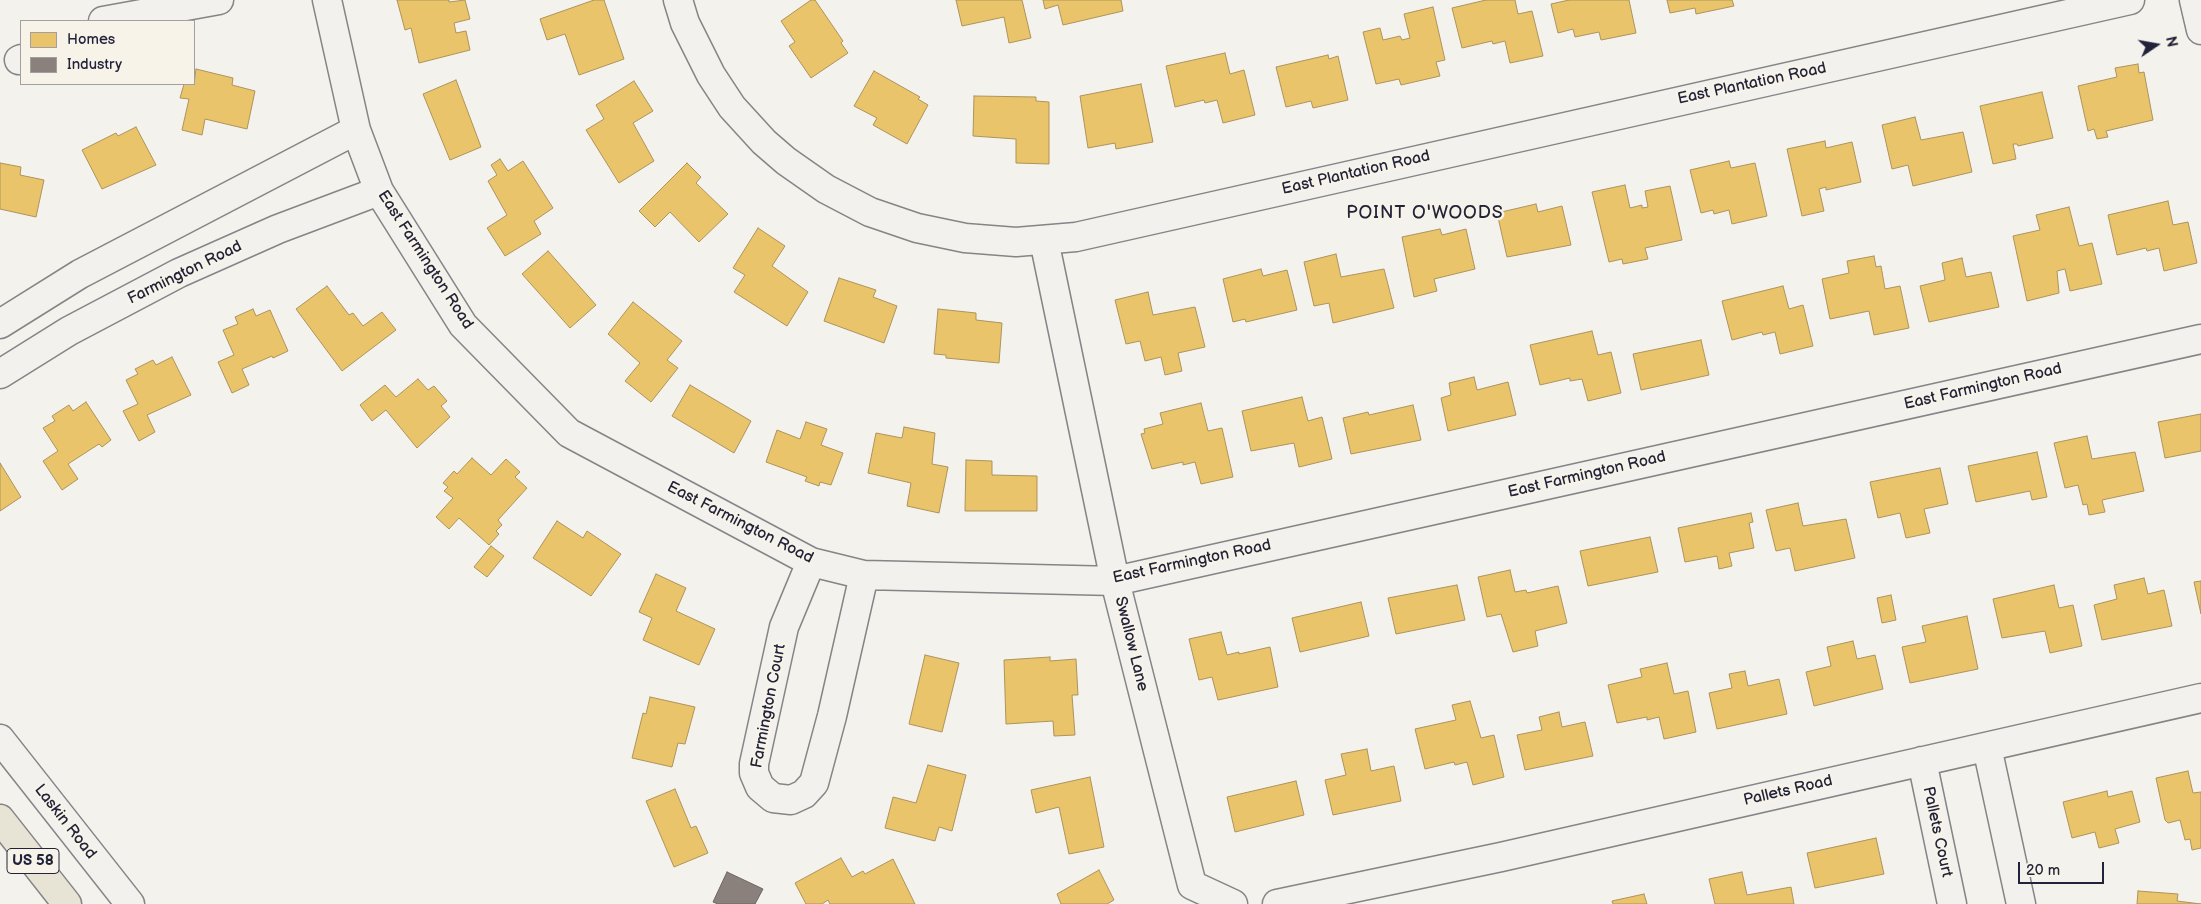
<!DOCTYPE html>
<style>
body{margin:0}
#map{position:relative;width:2201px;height:904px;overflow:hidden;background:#f4f2ec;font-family:"Balsamiq Sans",sans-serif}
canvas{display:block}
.legend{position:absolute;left:20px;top:20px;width:175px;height:65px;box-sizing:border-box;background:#f7f3e8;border:1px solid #a29fa3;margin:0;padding:6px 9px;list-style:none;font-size:15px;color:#22223b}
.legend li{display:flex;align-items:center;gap:10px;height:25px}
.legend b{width:25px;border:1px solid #a29fa3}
.north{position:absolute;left:2131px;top:20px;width:50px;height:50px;-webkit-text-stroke:4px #f7f3e8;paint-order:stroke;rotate:78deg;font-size:14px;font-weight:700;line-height:20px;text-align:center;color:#22223b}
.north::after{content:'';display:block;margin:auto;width:18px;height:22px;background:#22223b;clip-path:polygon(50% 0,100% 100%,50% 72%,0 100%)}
.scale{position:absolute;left:2018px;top:862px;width:86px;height:22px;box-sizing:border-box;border:2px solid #22223b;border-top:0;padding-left:6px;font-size:15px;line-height:18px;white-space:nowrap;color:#22223b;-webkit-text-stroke:4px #f7f3e8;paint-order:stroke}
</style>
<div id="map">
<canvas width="2201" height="904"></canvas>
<ul class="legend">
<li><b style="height:14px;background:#e9c46a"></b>Homes</li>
<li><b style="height:14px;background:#8a817c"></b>Industry</li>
</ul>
<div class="north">N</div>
<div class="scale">20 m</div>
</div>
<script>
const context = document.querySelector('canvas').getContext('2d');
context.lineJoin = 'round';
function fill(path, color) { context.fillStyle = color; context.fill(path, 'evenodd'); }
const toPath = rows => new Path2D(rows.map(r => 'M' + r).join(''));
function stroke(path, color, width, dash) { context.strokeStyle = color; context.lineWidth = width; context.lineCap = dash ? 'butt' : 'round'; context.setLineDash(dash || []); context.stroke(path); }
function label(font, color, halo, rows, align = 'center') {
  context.font = font + ' "Balsamiq Sans",sans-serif'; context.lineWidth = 5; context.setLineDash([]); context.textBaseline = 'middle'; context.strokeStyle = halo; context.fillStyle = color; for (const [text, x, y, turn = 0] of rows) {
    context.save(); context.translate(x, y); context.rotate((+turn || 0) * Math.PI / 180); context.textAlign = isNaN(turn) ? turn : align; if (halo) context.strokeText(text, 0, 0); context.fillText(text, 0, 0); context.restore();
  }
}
const homes = toPath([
 [397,0,449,0,449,2,465,0,470,19,454,23,456,33,466,31,470,50,419,63,411,28,405,30,397,0],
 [594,0,604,0,624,59,579,75,565,34,547,40,540,19,594,0],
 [811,0,815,0,843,41,841,43,848,53,811,78,789,46,795,42,781,21,811,0],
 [956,0,1022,0,1031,38,1009,43,1004,17,962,26,956,0],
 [1043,0,1121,0,1123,11,1063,25,1058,5,1045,9,1043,0],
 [1486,0,1515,0,1518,14,1532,11,1543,56,1510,63,1505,41,1493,44,1492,41,1462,48,1452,8,1486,0],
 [1569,0,1629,0,1636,33,1601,40,1599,32,1575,37,1573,29,1558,33,1551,4,1569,0],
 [1667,0,1732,0,1734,6,1696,14,1695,8,1670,13,1667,0],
 [1433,7,1445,60,1436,62,1440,76,1401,85,1399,79,1376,84,1363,32,1380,28,1383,40,1400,36,1402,40,1410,38,1404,14,1433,7],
 [1225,53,1230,74,1244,70,1255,115,1223,123,1217,100,1205,103,1204,100,1175,107,1166,66,1225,53],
 [1328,55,1329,59,1338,56,1348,100,1313,108,1311,101,1286,107,1276,67,1328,55],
 [2138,64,2139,73,2144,72,2153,120,2106,131,2108,137,2097,139,2094,129,2088,131,2078,86,2117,77,2115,68,2138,64],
 [196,69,233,78,232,85,255,91,247,129,205,119,202,135,182,130,189,99,180,98,184,84,194,84,196,69],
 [874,71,920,97,918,99,928,105,907,144,873,125,877,118,854,106,874,71],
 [456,80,481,147,450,160,423,94,456,80],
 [634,81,653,111,633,123,654,161,619,183,586,130,604,119,596,105,634,81],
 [1141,84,1153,142,1116,149,1115,143,1088,148,1080,96,1141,84],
 [2042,92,2053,138,2018,146,2017,144,2013,144,2016,159,1993,164,1980,106,2042,92],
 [974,96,1036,97,1036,101,1049,102,1049,164,1016,163,1016,139,973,136,974,96],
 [1915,117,1921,140,1963,132,1972,172,1913,186,1908,165,1892,169,1882,125,1915,117],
 [136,127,156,165,102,189,82,150,116,133,118,136,136,127],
 [1825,141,1826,148,1852,142,1861,182,1826,190,1826,187,1819,189,1824,211,1802,216,1787,149,1825,141],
 [500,159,508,171,523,161,553,208,534,221,541,234,505,256,487,228,507,215,488,181,497,175,491,165,500,159],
 [1729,161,1731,168,1755,163,1767,216,1732,224,1729,210,1714,214,1713,210,1701,213,1690,170,1729,161],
 [0,163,21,167,20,175,44,180,36,217,0,209,0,163],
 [687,163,701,177,696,183,728,214,699,242,670,212,655,227,639,211,687,163],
 [1625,185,1630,208,1642,205,1642,208,1648,207,1645,191,1670,186,1682,240,1645,248,1648,259,1623,264,1622,259,1609,262,1592,192,1625,185],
 [2168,201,2173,225,2188,222,2197,263,2164,271,2159,248,2147,251,2146,248,2117,255,2108,215,2168,201],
 [1536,204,1538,212,1562,206,1571,245,1507,257,1497,213,1536,204],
 [2069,207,2079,246,2092,243,2102,284,2070,291,2065,269,2057,271,2059,293,2027,301,2013,236,2040,230,2036,215,2069,207],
 [758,228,785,246,772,266,808,292,787,326,734,292,745,275,733,268,758,228],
 [1440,229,1442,235,1466,229,1475,269,1434,279,1437,291,1414,297,1402,237,1440,229],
 [548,251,596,305,570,328,522,274,548,251],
 [1336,254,1341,277,1384,269,1394,308,1333,323,1329,303,1314,306,1304,262,1336,254],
 [1874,256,1876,267,1881,266,1885,289,1900,286,1909,328,1874,335,1869,311,1830,319,1822,279,1849,273,1847,261,1874,256],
 [1962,258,1966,277,1991,272,1999,307,1929,322,1920,286,1945,280,1942,263,1962,258],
 [1261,269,1263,276,1287,270,1297,310,1246,322,1245,319,1233,322,1223,279,1261,269],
 [839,278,876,290,873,297,897,306,884,343,824,321,839,278],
 [327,286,349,315,353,313,363,326,382,312,396,330,342,371,296,309,327,286],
 [1783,286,1789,309,1803,305,1813,346,1780,354,1775,332,1763,335,1762,332,1732,340,1722,301,1783,286],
 [1148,292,1153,315,1195,307,1205,347,1178,353,1182,371,1165,375,1161,357,1145,361,1140,341,1126,344,1115,300,1148,292],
 [633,302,682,341,667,360,678,368,651,402,625,381,640,363,608,334,633,302],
 [253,309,256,316,270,310,288,351,273,358,272,356,242,369,249,385,232,393,218,362,234,355,223,330,238,324,235,317,253,309],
 [938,309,976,313,976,320,1002,323,999,363,946,358,946,355,934,354,938,309],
 [1592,331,1598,355,1611,352,1621,393,1588,401,1582,379,1570,381,1570,378,1540,385,1530,345,1592,331],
 [1701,340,1709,375,1641,390,1633,354,1701,340],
 [172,357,191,395,147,415,155,432,139,441,123,411,138,404,126,380,138,374,135,369,153,360,156,365,172,357],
 [1474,377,1477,390,1508,382,1516,415,1448,431,1441,398,1451,395,1449,383,1474,377],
 [418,379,428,390,434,386,447,401,441,406,450,417,417,448,386,410,372,421,360,405,385,385,396,397,418,379],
 [690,385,751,421,734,453,672,416,690,385],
 [1302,397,1308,421,1322,417,1332,459,1299,467,1294,443,1251,451,1242,411,1302,397],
 [86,402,111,440,102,447,99,444,68,464,78,479,62,490,43,461,58,451,43,428,55,421,52,416,69,405,73,411,86,402],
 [1201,403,1208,431,1222,428,1233,477,1201,484,1195,462,1183,465,1183,462,1152,469,1141,434,1145,433,1144,429,1163,424,1160,413,1201,403],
 [1413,405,1421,440,1351,454,1343,418,1368,412,1369,415,1413,405],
 [2201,414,2201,451,2165,458,2158,422,2201,414],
 [806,422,827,429,821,445,843,453,831,485,820,482,819,486,805,481,807,477,766,462,777,430,800,439,806,422],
 [904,427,935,433,932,464,948,467,939,513,907,506,911,483,868,473,876,433,902,438,904,427],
 [2087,436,2092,459,2135,452,2144,491,2102,500,2105,512,2089,515,2087,504,2083,505,2078,485,2065,488,2054,443,2087,436],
 [2037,452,2047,497,2032,500,2030,491,1976,502,1968,466,2037,452],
 [472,458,491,475,506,459,520,472,515,477,527,488,498,520,502,525,496,531,499,534,489,545,459,518,449,529,436,517,453,498,444,491,448,487,443,483,454,471,457,474,472,458],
 [966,460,992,461,992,475,1037,476,1037,511,965,511,966,460],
 [0,463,21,497,0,511,0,463],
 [1940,468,1948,504,1924,509,1930,533,1906,538,1900,513,1878,518,1870,482,1940,468],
 [1798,503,1803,526,1846,519,1855,558,1795,571,1790,548,1776,551,1766,510,1798,503],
 [1751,513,1753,522,1749,523,1754,548,1729,553,1732,566,1719,569,1717,556,1685,562,1678,528,1751,513],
 [557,521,583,538,587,531,621,554,591,596,533,558,557,521],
 [1650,537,1658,572,1588,586,1580,551,1650,537],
 [491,546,504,556,487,577,474,567,491,546],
 [1510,570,1515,592,1526,590,1527,593,1558,586,1567,623,1535,631,1538,646,1513,652,1501,614,1487,617,1478,577,1510,570],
 [656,574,686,588,676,611,715,629,699,665,643,640,652,618,639,612,656,574],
 [2144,578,2148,594,2164,590,2172,626,2102,640,2094,605,2117,599,2114,585,2144,578],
 [2201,581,2201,614,2194,582,2201,581],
 [1457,585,1465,620,1396,634,1388,598,1457,585],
 [2054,585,2059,608,2073,605,2082,646,2050,653,2045,631,2002,638,1993,599,2054,585],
 [1891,595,1896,620,1882,623,1877,598,1891,595],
 [1361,602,1369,636,1300,652,1292,618,1361,602],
 [1967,616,1978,669,1910,683,1902,647,1926,642,1922,626,1967,616],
 [1221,632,1227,655,1239,652,1239,654,1270,647,1278,687,1218,700,1212,677,1199,680,1189,639,1221,632],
 [1853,641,1857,659,1875,655,1883,689,1814,706,1806,672,1831,666,1827,647,1853,641],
 [925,655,959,663,942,732,909,724,925,655],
 [1050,657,1050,661,1076,659,1078,695,1072,695,1075,735,1054,736,1053,721,1006,724,1004,660,1050,657],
 [1667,663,1674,694,1688,691,1696,732,1664,739,1659,717,1647,720,1647,717,1617,723,1608,685,1642,677,1640,669,1667,663],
 [1745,671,1748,686,1779,679,1787,714,1717,729,1709,693,1732,688,1729,674,1745,671],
 [650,697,695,707,685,744,678,743,672,767,632,758,643,713,646,714,650,697],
 [1470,701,1481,738,1494,735,1504,777,1473,785,1467,762,1455,765,1454,762,1425,769,1415,729,1456,720,1452,705,1470,701],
 [1559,712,1562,727,1585,722,1593,756,1525,770,1517,735,1542,730,1539,717,1559,712],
 [1367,749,1371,771,1394,766,1401,801,1333,815,1325,780,1346,775,1341,754,1367,749],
 [928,765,966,775,952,831,939,827,935,841,885,828,893,797,916,803,928,765],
 [2188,771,2193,793,2201,792,2201,848,2192,850,2190,839,2185,840,2180,820,2168,823,2165,820,2156,778,2188,771],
 [1090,777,1104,847,1069,854,1059,807,1036,813,1031,790,1090,777],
 [1296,781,1304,815,1235,832,1227,797,1296,781],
 [675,789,691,828,696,826,708,853,674,867,646,801,675,789],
 [2107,791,2108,797,2132,791,2140,822,2115,829,2119,843,2099,848,2095,832,2072,838,2063,802,2107,791],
 [1876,838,1884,874,1815,888,1807,853,1876,838],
 [841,858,852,877,863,871,865,874,893,859,915,904,830,904,828,900,822,904,806,904,795,883,841,858],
 [1099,870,1114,900,1107,904,1061,904,1057,894,1099,870],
 [1742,872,1747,895,1791,887,1794,904,1715,904,1709,879,1742,872],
 [2138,891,2178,894,2177,901,2201,904,2137,904,2138,891],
 [1644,894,1647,904,1613,904,1612,901,1644,894]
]);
fill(homes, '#e9c46a');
stroke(homes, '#ad935c', 1);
const industry = toPath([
 [727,872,763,889,755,904,718,904,713,902,727,872]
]);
fill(industry, '#8a817c');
stroke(industry, '#6b6468', 1);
const street = toPath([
 [327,0,356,130,379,191,463,325,569,433,811,562,864,575,1115,581,2201,339],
 [678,0,685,23,711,75,732,107,764,142,786,161,826,189,870,212,917,228,965,238,1016,242,1076,237,2130,0],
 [2194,0,2201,30],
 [103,21,219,0],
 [19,60,21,59],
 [1044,240,1115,581,1192,885,1233,904],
 [0,324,80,274,356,130],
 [0,374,69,331,179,273,278,229,379,191],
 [811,562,784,627,754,764,754,773,760,787,773,798,791,800,804,794,814,783,832,716,864,575],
 [0,739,130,904],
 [1987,747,2021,904],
 [1922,761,1952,904],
 [1277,904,1501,857,2201,698]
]);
const primary = toPath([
 [0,819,67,904]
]);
stroke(street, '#858486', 31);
stroke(primary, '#858486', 31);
stroke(street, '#f2f1ed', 28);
stroke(primary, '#e7e4d5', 28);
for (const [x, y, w] of [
 [33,861,52]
]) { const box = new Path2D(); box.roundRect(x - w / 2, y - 12.5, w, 25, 4); context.fillStyle = '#f7f3e8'; context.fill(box); stroke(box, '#22223b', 1); }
label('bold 15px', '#22223b', null, [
 ["US 58",33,861]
]);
label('16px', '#22223b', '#f7f3e8', [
 ["East Plantation Road",1752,84,-12],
 ["East Plantation Road",1356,173,-13],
 ["East Farmington Road",425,260,57],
 ["Farmington Road",185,273,-26],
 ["East Farmington Road",1983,387,-13],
 ["East Farmington Road",1587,475,-13],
 ["East Farmington Road",740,523,27],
 ["East Farmington Road",1192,562,-12],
 ["Swallow Lane",1131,644,76],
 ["Farmington Court",769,706,-79],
 ["Pallets Road",1788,791,-13],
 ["Laskin Road",65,822,52],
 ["Pallets Court",1937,832,78]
]);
context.letterSpacing = '1px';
label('18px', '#22223b', '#f7f3e8', [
 ["POINT O'WOODS",1425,213]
]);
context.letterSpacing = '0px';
</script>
